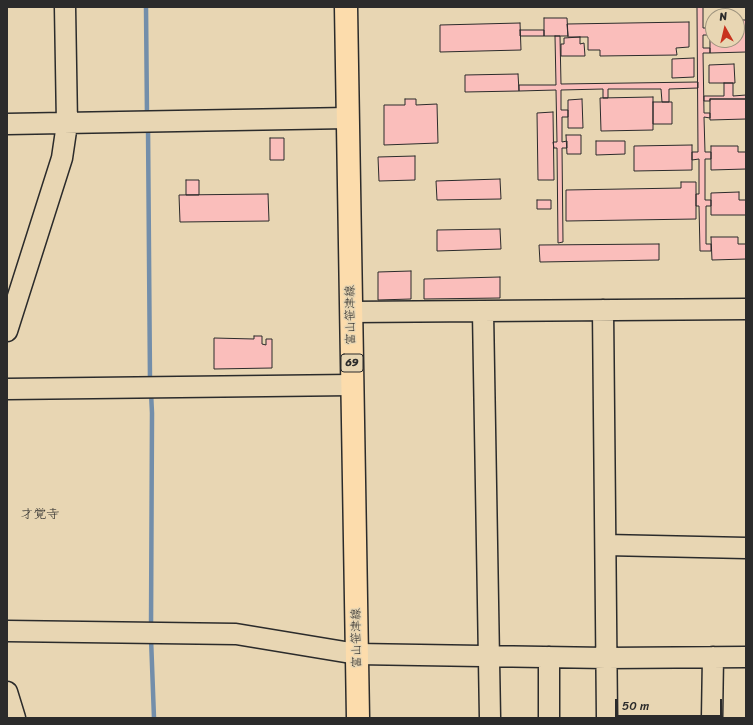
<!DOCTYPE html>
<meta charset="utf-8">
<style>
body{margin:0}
#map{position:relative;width:753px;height:725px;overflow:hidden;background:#e8d6b3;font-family:Sriracha,sans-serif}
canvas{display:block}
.frame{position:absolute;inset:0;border:8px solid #2b2b2b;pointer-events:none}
.north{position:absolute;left:705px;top:8px;width:40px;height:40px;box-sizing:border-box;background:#e8d6b3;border:1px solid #9c927d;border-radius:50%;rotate:352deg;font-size:11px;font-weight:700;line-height:16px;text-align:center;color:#2b2b2b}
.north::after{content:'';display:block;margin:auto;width:14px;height:18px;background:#c8321e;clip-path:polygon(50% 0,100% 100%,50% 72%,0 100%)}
.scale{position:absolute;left:615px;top:699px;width:107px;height:18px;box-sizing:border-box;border:2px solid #2b2b2b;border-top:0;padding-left:5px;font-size:12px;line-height:14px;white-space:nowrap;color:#2b2b2b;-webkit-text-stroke:3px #e8d6b3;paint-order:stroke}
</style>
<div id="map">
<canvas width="753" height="725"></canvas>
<div class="frame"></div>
<div class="north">N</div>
<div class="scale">50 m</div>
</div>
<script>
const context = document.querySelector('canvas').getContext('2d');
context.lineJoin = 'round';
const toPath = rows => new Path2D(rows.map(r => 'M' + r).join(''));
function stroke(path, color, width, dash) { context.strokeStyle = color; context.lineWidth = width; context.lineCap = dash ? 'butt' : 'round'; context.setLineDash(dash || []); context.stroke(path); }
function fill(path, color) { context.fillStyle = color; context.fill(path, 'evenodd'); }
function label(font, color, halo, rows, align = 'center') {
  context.font = font + ' Sriracha,"Klee One",sans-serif'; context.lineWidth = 3; context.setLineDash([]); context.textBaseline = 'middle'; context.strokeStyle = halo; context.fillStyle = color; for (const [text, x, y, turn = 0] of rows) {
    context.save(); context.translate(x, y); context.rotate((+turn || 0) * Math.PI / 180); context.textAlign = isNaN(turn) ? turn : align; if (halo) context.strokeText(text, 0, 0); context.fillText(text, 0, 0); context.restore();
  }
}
stroke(toPath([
 [146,7,147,117],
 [148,126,150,382],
 [151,392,152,413,151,628],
 [151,638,154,718]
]), '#738eaa', 4.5);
const building = toPath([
 [697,7,703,7,703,28,710,28,710,35,703,35,703,48,710,48,710,53,703,53,704,113,710,113,710,118,704,117,705,152,711,152,711,159,705,159,705,200,711,200,711,206,706,206,706,244,711,244,711,251,700,251,699,206,696,206,696,194,699,194,699,159,692,160,692,152,698,152,697,7],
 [544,18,567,18,568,36,544,36,544,18],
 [737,20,746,20,746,52,710,53,710,28,713,28,713,40,737,40,737,20],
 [689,22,689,47,676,48,677,55,600,56,600,50,588,50,588,37,568,37,567,24,689,22],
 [520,23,521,50,440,52,440,25,520,23],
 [520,30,544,30,544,36,520,36,520,30],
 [555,36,560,36,561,84,698,82,698,88,669,89,669,102,662,102,661,89,608,89,608,98,603,98,603,89,561,90,561,110,568,110,568,117,562,117,562,142,567,141,567,148,562,148,563,242,558,243,557,148,554,148,553,142,557,142,556,90,519,91,519,85,556,85,555,36],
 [580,37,580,44,584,43,585,56,561,56,561,44,564,44,564,38,580,37],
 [694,58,694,77,672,78,672,59,694,58],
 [734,64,735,83,709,83,709,65,734,64],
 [518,74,519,91,465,92,465,75,518,74],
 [724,83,733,83,733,96,746,95,746,99,710,99,710,101,704,101,704,96,724,96,724,83],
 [653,97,653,130,601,131,600,98,653,97],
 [405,99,416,99,416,105,437,104,438,143,384,145,384,105,405,105,405,99],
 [582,99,583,128,568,128,568,100,582,99],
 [710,99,746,99,746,119,710,120,710,99],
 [653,102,672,102,672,124,653,124,653,102],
 [553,112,554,180,538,180,537,113,553,112],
 [566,135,581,135,581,154,567,154,566,135],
 [270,138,284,138,284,160,270,160,270,138],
 [596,141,625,141,625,154,596,155,596,141],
 [692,145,692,170,634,171,634,146,692,145],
 [711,146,738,146,738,152,746,152,746,169,711,170,711,146],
 [415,156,415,180,379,181,378,157,415,156],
 [500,179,501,199,437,200,436,181,500,179],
 [186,180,199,180,199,195,186,195,186,180],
 [681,182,696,182,696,219,566,221,566,190,681,188,681,182],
 [739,192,739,200,746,200,746,215,711,215,711,193,739,192],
 [268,194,269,221,180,222,179,195,268,194],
 [537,200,551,200,551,209,537,209,537,200],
 [500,229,501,249,437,251,437,230,500,229],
 [711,237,738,237,738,244,746,244,746,259,712,260,711,237],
 [659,244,659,260,540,262,539,245,659,244],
 [411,271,411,299,378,300,378,272,411,271],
 [500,277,500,298,424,299,424,279,500,277],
 [254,336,262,336,262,344,266,345,266,339,272,339,272,368,214,369,214,338,254,339,254,336]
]);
fill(building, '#fabebb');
stroke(building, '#2b2b2b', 1);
const minor = toPath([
 [7,124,348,118],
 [603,310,607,718],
 [351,312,746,309],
 [483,312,490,718],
 [7,331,62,158,67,124,65,7],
 [7,389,352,385],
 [606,545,746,548],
 [7,631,236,634,357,654,606,658,746,657],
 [549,657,549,718],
 [7,692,15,718],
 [712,718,713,657]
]);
const major = toPath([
 [346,7,358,718]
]);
stroke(minor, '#2b2b2b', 23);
stroke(major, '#2b2b2b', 25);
stroke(minor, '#e8d6b3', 20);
stroke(major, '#fcdcac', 22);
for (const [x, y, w] of [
 [352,363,22]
]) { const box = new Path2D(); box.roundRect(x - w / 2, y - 9, w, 18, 3); context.fillStyle = '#e8d6b3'; context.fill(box); stroke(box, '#2b2b2b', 1); }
label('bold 11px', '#2b2b2b', null, [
 ["69",352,363]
]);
label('12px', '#2b2b2b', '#e8d6b3', [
 ["富山笹津線",351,315,-91],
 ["富山笹津線",357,638,-91]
]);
label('13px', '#2b2b2b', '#e8d6b3', [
 ["才覚寺",40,515]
]);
</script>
